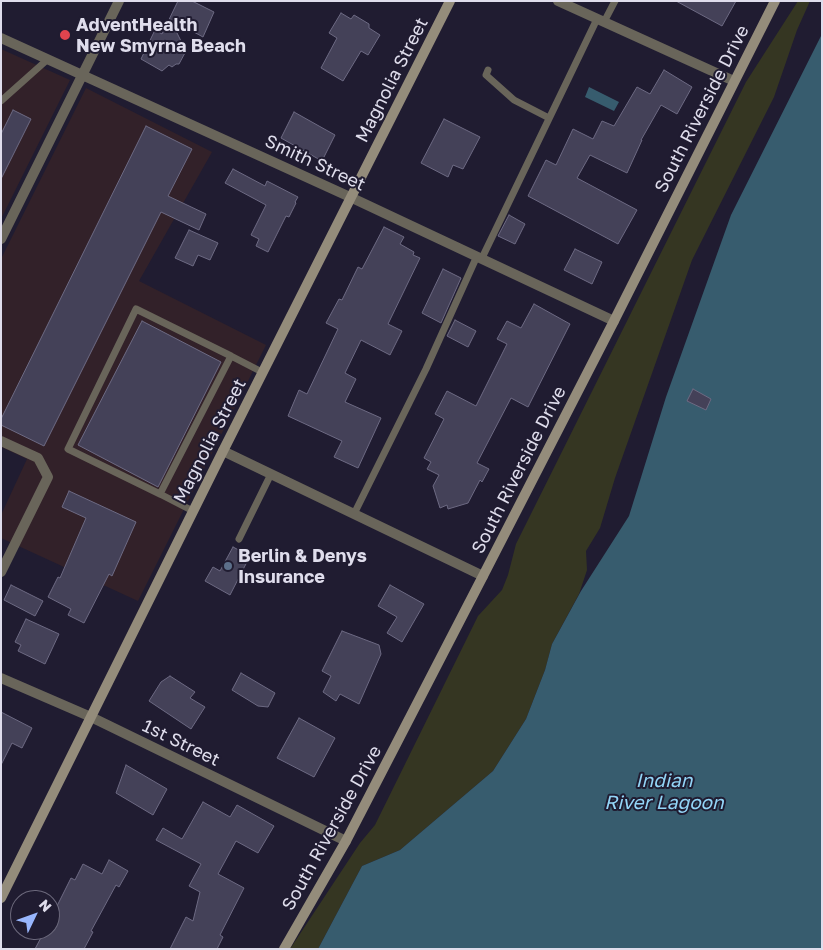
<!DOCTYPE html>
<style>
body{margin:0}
#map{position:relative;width:823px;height:950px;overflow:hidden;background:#201c31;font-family:"Golos Text",sans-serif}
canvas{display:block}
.frame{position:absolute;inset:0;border:2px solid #dfddec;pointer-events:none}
.north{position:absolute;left:10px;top:890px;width:50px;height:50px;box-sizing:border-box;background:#201c31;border:1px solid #6c697c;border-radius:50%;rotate:48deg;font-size:14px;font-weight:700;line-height:20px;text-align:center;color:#dfddec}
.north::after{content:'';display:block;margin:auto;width:18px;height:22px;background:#98b6fd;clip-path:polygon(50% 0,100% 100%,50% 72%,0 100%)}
</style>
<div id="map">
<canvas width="823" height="950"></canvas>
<div class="frame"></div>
<div class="north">N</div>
</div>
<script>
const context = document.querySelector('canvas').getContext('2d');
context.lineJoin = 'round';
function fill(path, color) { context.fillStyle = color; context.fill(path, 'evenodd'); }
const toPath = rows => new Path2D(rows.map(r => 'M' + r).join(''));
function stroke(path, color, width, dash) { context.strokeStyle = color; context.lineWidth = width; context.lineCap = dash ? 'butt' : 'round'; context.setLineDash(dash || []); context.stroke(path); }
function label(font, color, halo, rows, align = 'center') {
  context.font = font + ' "Golos Text",sans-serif'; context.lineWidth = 4; context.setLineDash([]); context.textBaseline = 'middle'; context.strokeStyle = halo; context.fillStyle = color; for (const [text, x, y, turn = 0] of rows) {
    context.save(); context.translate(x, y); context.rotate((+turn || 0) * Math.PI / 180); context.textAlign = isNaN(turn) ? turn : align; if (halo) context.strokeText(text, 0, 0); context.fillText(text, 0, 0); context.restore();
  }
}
fill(toPath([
 [1,49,70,80,1,219],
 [86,88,212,152,139,281,266,345,138,601,1,538,1,515,27,459,1,447,1,259]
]), '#322129');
fill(toPath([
 [798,1,810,1,797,30,774,97,692,260,615,478,600,528,586,551,587,570,579,594,552,644,545,670,526,719,493,771,400,850,362,866,318,949,290,949,360,843,375,825,478,616,502,590,508,575,516,544,746,82]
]), '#353622');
fill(toPath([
 [822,34,822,949,318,949,362,866,400,850,493,771,526,719,545,670,552,644,581,591,629,516,666,397,731,215],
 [589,87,619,102,614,111,585,97]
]), '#375c6e');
const building = toPath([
 [178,1,192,1,214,12,203,37,170,19,186,51,179,64,176,64,172,67,169,65,162,71,141,59,155,30,162,34,178,1],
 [676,1,736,1,722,26,676,1],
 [341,13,351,19,354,15,369,24,369,28,380,35,368,55,361,51,343,81,321,68,337,38,329,33,341,13],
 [664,70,692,87,677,114,661,105,641,140,642,140,627,173,590,155,577,178,637,210,618,244,528,196,546,160,556,165,573,129,593,139,602,121,614,126,637,87,650,94,664,70],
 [13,110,31,119,1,179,1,134,13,110],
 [294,112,335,135,322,161,281,138,294,112],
 [444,119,480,137,463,169,453,165,448,177,421,163,444,119],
 [146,126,192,149,168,196,206,214,199,230,161,212,44,446,1,425,1,419,146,126],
 [233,169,265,186,267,181,298,197,295,202,296,203,289,217,286,216,268,252,256,246,259,239,251,235,266,205,225,183,233,169],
 [509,215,525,224,515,244,498,236,509,215],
 [384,227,404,237,400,244,414,252,413,255,420,258,388,324,402,331,390,355,361,340,345,373,356,379,345,402,381,418,358,468,334,457,342,441,288,416,299,390,307,394,338,329,326,323,339,299,342,300,358,267,362,269,384,227],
 [189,230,218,243,210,260,198,255,193,266,175,258,189,230],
 [575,249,602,262,592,284,564,270,575,249],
 [443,269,461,278,441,323,422,313,443,269],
 [534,304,570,324,528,407,511,398,477,463,489,469,482,482,480,480,468,503,448,509,447,505,440,508,433,486,439,475,427,469,431,462,424,458,444,419,435,414,447,391,476,406,507,344,497,339,507,321,521,328,534,304],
 [455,320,476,331,468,347,447,336,455,320],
 [142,321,221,362,158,487,78,445,142,321],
 [693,389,711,399,706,410,687,401,693,389],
 [69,491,136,522,112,576,109,574,84,623,68,615,71,609,48,597,58,577,60,578,86,518,62,507,69,491],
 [233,547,250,556,230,595,205,581,213,567,220,571,233,547],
 [11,585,43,601,35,616,4,600,11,585],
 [390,585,424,604,402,642,387,633,397,617,378,606,390,585],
 [26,619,59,634,45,664,18,651,21,645,15,642,26,619],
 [342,631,379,645,381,654,359,704,340,694,336,701,323,692,331,676,322,671,342,631],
 [241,673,275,693,268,707,258,706,232,690,241,673],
 [170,676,195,692,190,698,205,707,191,729,149,701,161,682,170,676],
 [1,712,32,728,22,748,12,743,1,765,1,712],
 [299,718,335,738,314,777,277,758,299,718],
 [126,765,167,789,153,815,116,793,126,765],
 [203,802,230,817,237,805,274,826,258,853,236,841,218,874,244,888,220,935,223,937,217,949,170,949,186,917,193,921,200,892,189,886,201,864,156,840,163,828,182,839,203,802],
 [109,860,128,871,119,887,116,885,91,931,93,932,84,949,35,949,45,930,50,930,50,920,71,878,75,880,83,864,102,874,109,860]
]);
fill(building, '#444158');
stroke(building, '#6d6a83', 1);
stroke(toPath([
 [604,22,615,1],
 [488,70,486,75,514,100,549,118],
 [1,101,48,59],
 [482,258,597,19],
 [160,494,68,449,136,309,231,356],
 [193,511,160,494,231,356,262,372],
 [354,514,426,369,477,256],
 [239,539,271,474]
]), '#69655a', 7);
stroke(toPath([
 [558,1,734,81],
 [1,38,350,197,614,321],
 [1,239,119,1],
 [1,441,38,458,48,477,1,572],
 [223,451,483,576],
 [1,678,91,717,346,841]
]), '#69655a', 10);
stroke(toPath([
 [1,898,223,451,450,1],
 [284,949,346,841,483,576,614,321,775,1]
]), '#948c7b', 10);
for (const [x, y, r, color] of [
 [65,35,6,"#e0444e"],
 [228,566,5,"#5c6f8a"]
]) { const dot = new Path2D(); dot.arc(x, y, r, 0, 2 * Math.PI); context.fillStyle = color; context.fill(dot); stroke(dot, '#201c31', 2); }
label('bold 18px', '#dfddec', '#201c31', [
 ["AdventHealth",76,25],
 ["New Smyrna Beach",76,46],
 ["Berlin & Denys",238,556],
 ["Insurance",238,577]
], 'left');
label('18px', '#dfddec', '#201c31', [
 ["Magnolia Street",392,80,-63],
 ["South Riverside Drive",702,109,-63],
 ["Smith Street",315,163,25],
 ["Magnolia Street",210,441,-63],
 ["South Riverside Drive",519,470,-63],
 ["1st Street",181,743,26],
 ["South Riverside Drive",332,828,-61]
]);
label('italic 19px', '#93d5f7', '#201c31', [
 ["Indian",664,781],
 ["River Lagoon",664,803]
]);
</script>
